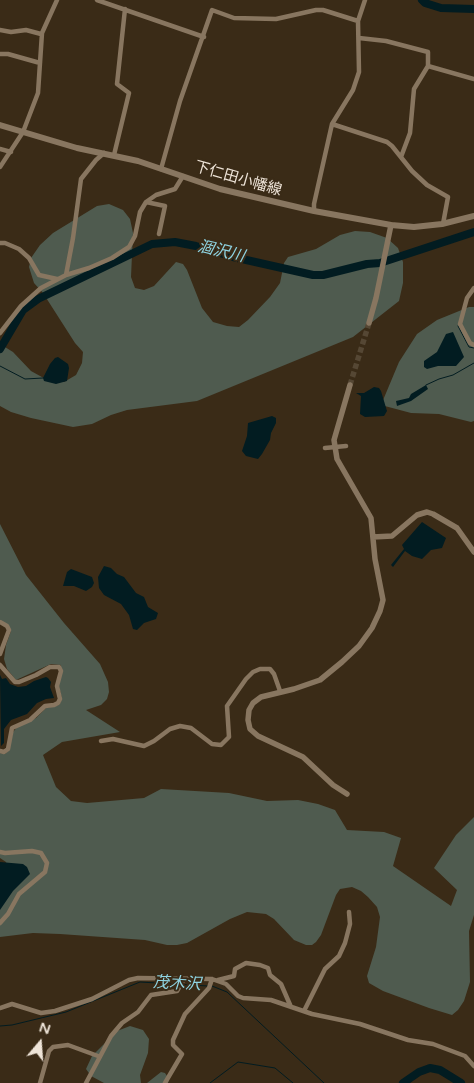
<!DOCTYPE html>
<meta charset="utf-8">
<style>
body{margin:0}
#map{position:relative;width:474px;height:1083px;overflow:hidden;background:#3a2b17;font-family:"Varela Round",sans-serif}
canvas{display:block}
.north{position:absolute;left:15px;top:1018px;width:50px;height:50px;-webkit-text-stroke:4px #3a2b17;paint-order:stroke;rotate:18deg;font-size:14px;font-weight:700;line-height:20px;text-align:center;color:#eee4d8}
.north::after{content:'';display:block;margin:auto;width:18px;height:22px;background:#eee4d8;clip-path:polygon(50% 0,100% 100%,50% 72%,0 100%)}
</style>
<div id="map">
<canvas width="474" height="1083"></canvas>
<div class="north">N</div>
</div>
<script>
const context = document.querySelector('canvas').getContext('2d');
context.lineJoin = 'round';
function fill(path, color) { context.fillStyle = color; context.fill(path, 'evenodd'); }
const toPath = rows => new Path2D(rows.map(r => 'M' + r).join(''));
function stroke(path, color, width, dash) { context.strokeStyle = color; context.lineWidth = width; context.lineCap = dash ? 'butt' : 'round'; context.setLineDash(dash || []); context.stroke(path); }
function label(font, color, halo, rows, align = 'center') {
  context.font = font + ' "Varela Round","Noto Sans JP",sans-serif'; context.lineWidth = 4; context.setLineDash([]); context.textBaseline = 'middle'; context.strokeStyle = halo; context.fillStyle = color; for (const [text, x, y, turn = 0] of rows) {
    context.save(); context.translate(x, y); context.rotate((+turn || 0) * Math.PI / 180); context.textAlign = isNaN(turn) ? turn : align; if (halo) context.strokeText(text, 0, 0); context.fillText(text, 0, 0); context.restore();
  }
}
fill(toPath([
 [109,204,123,210,130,219,133,233,131,277,135,288,144,290,154,286,176,262,183,264,187,270,202,308,213,322,227,326,239,327,248,320,270,297,280,283,284,263,288,257,316,249,340,235,355,231,370,232,387,238,398,248,403,262,403,283,399,301,353,337,197,401,127,410,111,415,92,424,73,427,31,418,11,412,0,406,0,344,13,352,31,371,51,382,64,382,76,375,82,363,83,352,75,343,43,293,34,283,29,267,31,258,40,245,53,233,97,206],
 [469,307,474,307,474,421,471,422,439,414,411,413,381,405,399,362,417,334,437,320],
 [0,524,26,575,64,623,100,664,108,682,109,692,107,699,101,705,86,710,120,732,62,742,43,755,56,787,71,801,87,803,144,798,161,789,229,793,267,801,298,800,318,804,335,810,347,830,384,832,401,838,393,866,451,906,457,890,434,868,456,835,474,817,474,915,469,931,470,982,464,1001,458,1010,452,1015,429,1008,383,991,369,983,367,976,376,947,380,917,377,907,368,897,361,891,352,887,340,889,336,895,321,935,316,942,312,945,306,945,294,940,274,919,266,914,247,912,230,919,187,943,177,945,167,945,145,940,60,934,33,933,0,937,0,890,8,868,6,862,0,858,0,753,5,754,9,750,13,732,18,726,36,718,46,708,59,705,62,699,59,686,61,665,51,664,16,680,7,669,4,659,6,645,11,631,8,626,0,620],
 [130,1026,143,1030,149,1039,148,1053,140,1075,141,1083,104,1083,91,1076,86,1069,92,1056,117,1031],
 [161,1072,165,1073,169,1079,168,1083,147,1083]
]), '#4f5b4f');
fill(toPath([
 [453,332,464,357,456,366,438,366,427,369,424,367,424,361,437,352,446,334],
 [58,357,68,364,69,368,67,381,56,384,44,381,43,378,50,364,55,358],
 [426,385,428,389,411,401,397,406,396,401,409,398,411,394],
 [374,387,379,388,381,391,387,411,384,416,365,417,360,414,361,396,356,393,364,393],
 [272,416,276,418,276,423,271,433,270,440,262,454,258,459,246,456,242,451,247,436,248,423],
 [422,522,446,538,442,548,431,550,422,559,412,556,405,551,393,567,391,565,404,549,402,545],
 [104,566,111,568,117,574,124,577,136,593,144,597,148,607,158,613,156,619,144,623,137,630,133,629,129,615,121,604,104,595,99,588,98,577],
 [71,569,92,577,94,583,92,587,86,591,74,586,63,586,67,572],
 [0,675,2,679,6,678,10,684,18,687,26,686,34,681,46,677,48,678,51,682,50,687,54,698,46,699,37,703,27,714,11,720,4,729,4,743,1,746],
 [0,862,23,864,27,867,30,874,13,891,0,910]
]), '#021c21');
stroke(toPath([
 [458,326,469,347,474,348],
 [0,366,25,379,43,378],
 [426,385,439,379,453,375,474,363],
 [212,986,227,992,324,1083],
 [0,1026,12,1025,66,1012,140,982,208,986],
 [210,1083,238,1062,275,1068,293,1083]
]), '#021c21', 1);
stroke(toPath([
 [422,0,425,3,441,8,474,9],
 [0,349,23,310,38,299,152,244,175,242,196,246,233,257,313,275,323,275,367,264,380,263,474,232],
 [403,1083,419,1072,430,1068,440,1070,461,1083]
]), '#021c21', 8);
stroke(toPath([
 [350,385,369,323]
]), '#554734', 5.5, [5.5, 3]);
stroke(toPath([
 [97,0,204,37],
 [0,30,11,32,26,30,41,34],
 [359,38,386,41,428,52,428,66,474,79],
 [0,54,8,54,40,63],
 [332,124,387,142,392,146,412,171,427,185,448,197,443,224],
 [0,149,11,152],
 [114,155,129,93,117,84,125,9],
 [401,157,410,133,414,89,428,66],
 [0,167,23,132,38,93,42,33,57,0],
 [161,169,180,101,212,10,234,18,276,19,316,10,323,10,358,21],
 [146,202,165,206,159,234],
 [314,211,314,204,332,124,353,90,359,72,358,21,365,0],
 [0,243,5,243,19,249,29,258,39,275,57,279],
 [66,275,73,238,81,179,96,160,104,153],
 [474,288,467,298,460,324,470,343,474,345],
 [0,333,21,306,41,288,66,275,89,268,112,258,129,247,135,236,140,212,146,202,156,195,175,189,183,176],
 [325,448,346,446],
 [0,622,7,626,9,630,0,654],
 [0,665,15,682,19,682,36,675,50,667,59,667,61,671,57,686,60,699,58,703,54,705,45,706,30,720,12,728,8,749,4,752,0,751],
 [101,741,113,739,144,746,154,741,170,729,180,726,191,728,212,744,221,745,229,737,227,706,246,679,253,672,260,669,270,669,274,674,280,691],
 [0,852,5,853,32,851,41,853,47,863,45,872,19,894,8,914,0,923],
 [218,980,234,976,235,969,246,963,260,965,268,968,270,975,281,984,291,1007],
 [0,1008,12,1004,41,1013,55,1011,92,999,129,980,138,978,212,979,226,984,238,996,243,998,271,1000,312,1014,360,1024,408,1040,433,1044,465,1056,474,1066],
 [304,1011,325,969,339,956,345,943,350,924,349,912],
 [40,1083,49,1051,53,1047,68,1045,98,1056],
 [86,1083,111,1036,122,1023,138,1012,151,995,177,991,184,979],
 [165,1083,182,1054,173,1045,173,1040,185,1014,209,988,212,979]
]), '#887660', 4.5);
stroke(toPath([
 [369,323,376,298,391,225],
 [373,537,392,536,417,515,427,512,433,514,457,528,474,552],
 [347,794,333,785,303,757,258,736,250,729,248,720,249,710,253,703,261,697,294,689,320,680,342,662,359,646,372,628,380,611,383,600,375,559,371,518,337,459,334,440,350,385]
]), '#887660', 5.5);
stroke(toPath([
 [0,125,77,148,138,161,220,189,314,211,391,225,414,227,442,224,474,216]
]), '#887660', 6);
label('15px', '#eee4d8', '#3a2b17', [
 ["下仁田小幡線",238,179,16]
]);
label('italic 16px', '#8fd4e2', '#3a2b17', [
 ["涸沢川",221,252,13],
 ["茂木沢",177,984,3]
]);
</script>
